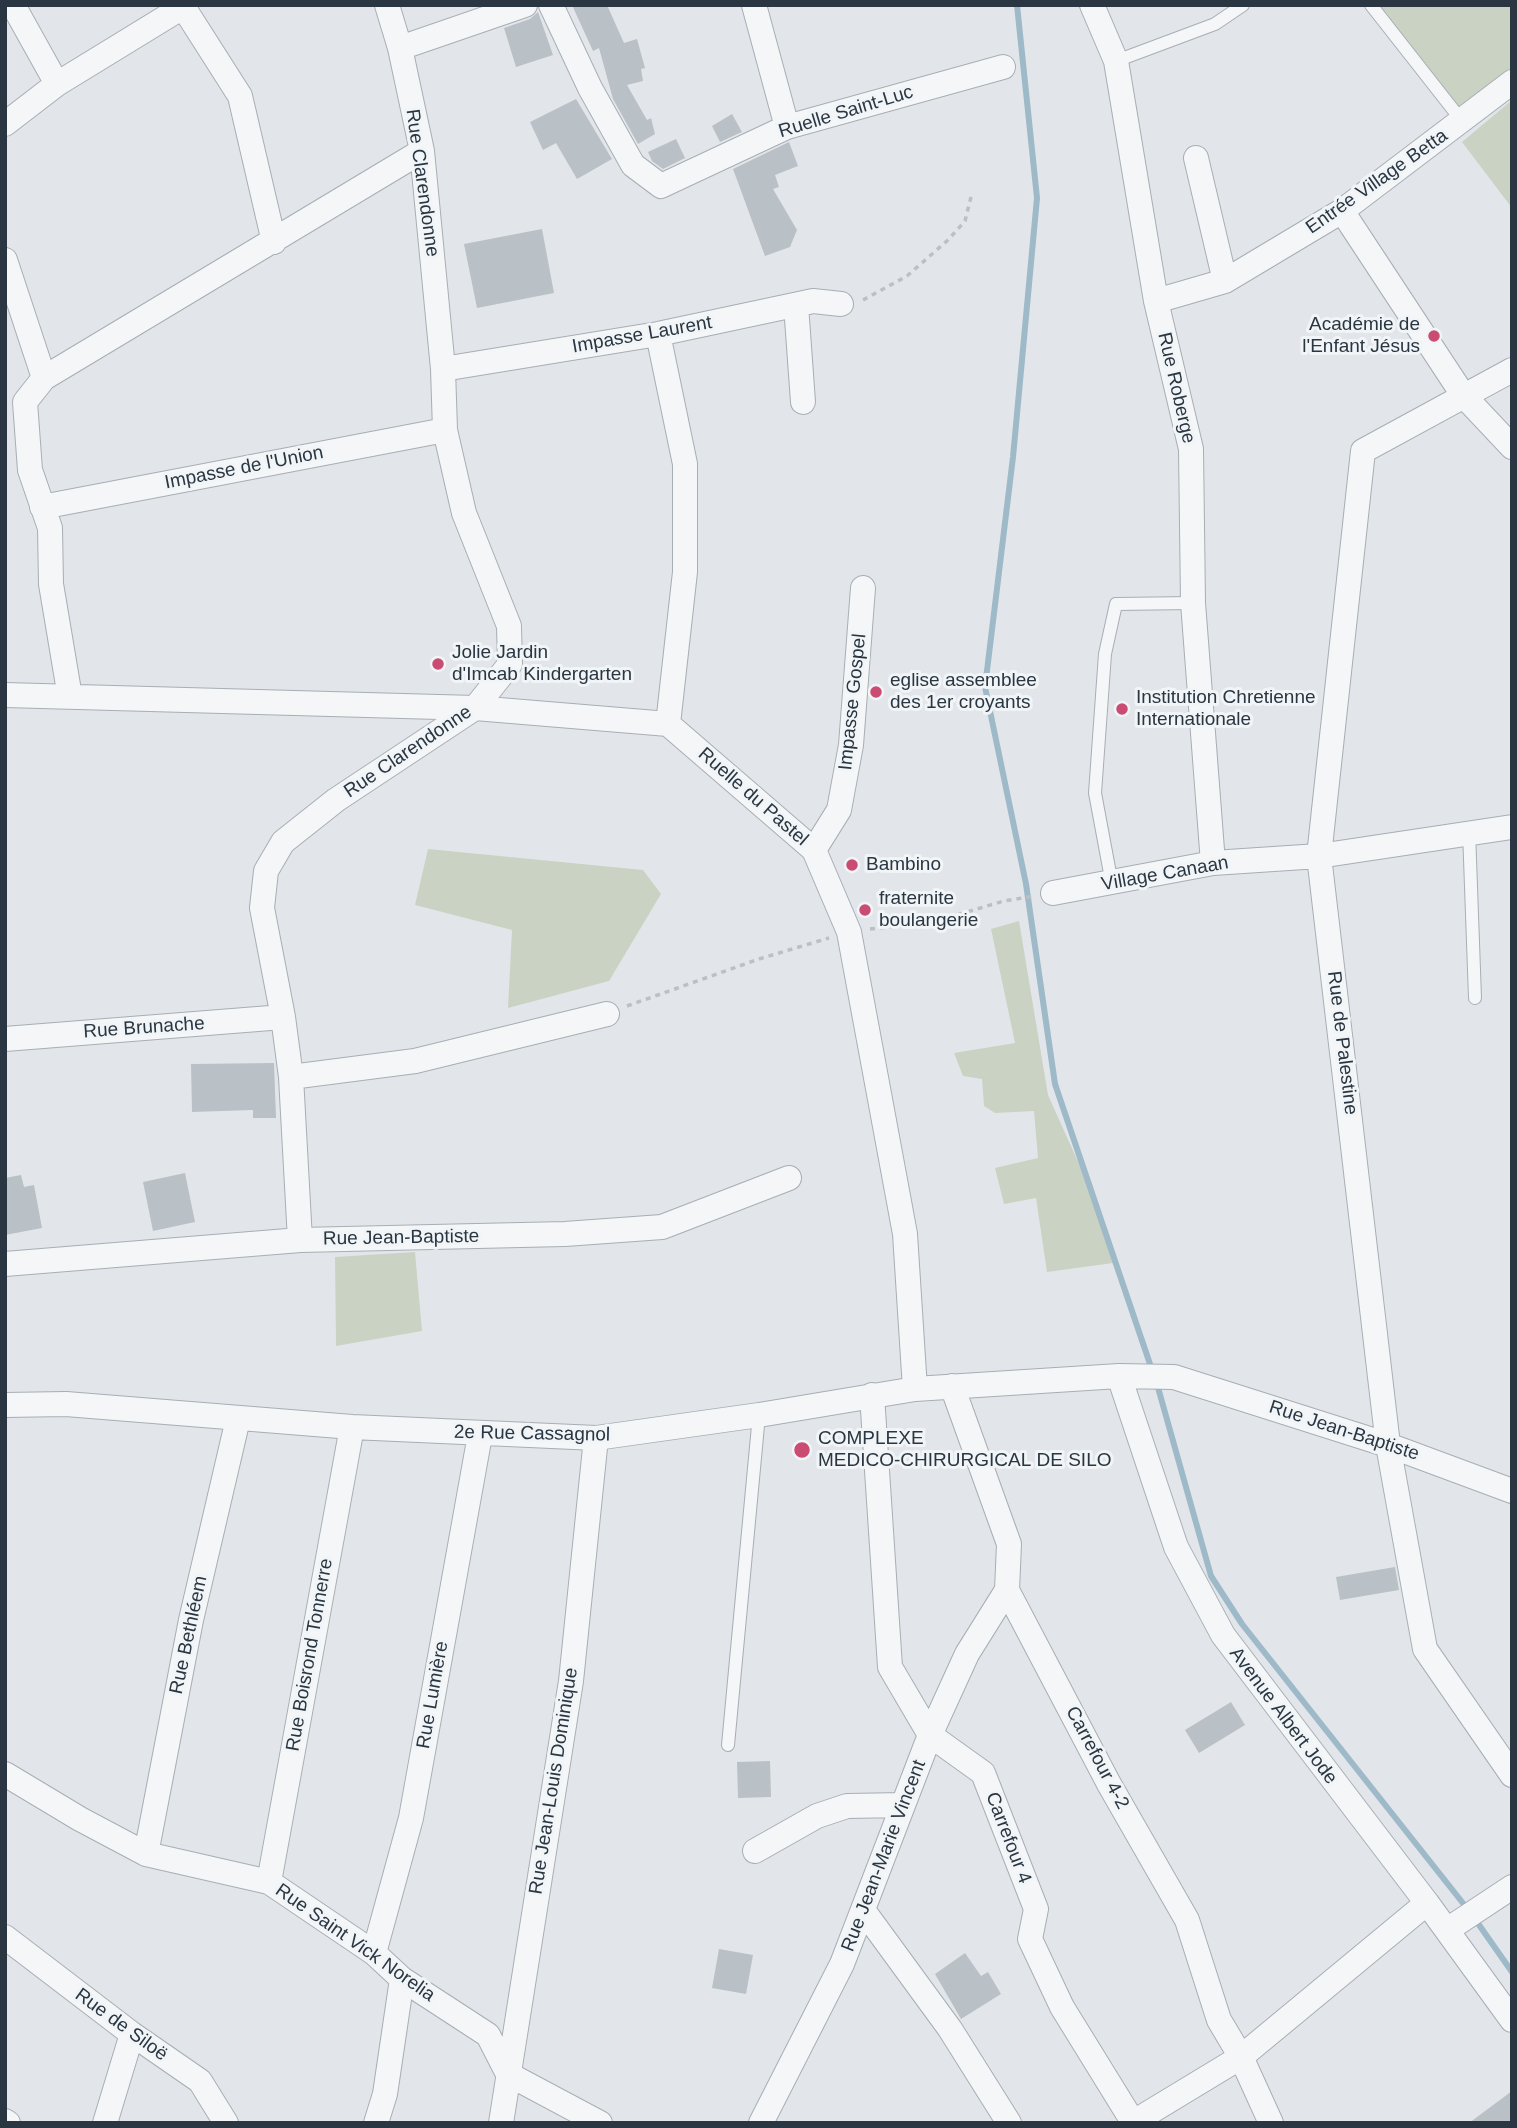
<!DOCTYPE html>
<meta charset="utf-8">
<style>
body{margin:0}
#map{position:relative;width:1517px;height:2128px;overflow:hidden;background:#e2e6ea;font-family:Helvetica,sans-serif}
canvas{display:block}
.frame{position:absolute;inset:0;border:7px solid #2a3641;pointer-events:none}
</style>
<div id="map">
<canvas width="1517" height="2128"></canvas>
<div class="frame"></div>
</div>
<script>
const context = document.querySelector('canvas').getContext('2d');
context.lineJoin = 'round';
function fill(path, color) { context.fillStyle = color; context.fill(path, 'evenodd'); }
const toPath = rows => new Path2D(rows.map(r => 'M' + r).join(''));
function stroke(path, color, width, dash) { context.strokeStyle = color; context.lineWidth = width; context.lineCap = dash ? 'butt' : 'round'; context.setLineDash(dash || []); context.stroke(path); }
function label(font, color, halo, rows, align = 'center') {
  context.font = font + ' Helvetica,sans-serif'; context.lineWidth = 6; context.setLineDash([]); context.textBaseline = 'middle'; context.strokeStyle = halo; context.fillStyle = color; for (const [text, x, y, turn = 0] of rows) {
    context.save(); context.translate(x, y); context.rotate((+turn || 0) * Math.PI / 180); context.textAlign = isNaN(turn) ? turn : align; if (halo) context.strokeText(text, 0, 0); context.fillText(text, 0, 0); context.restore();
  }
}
fill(toPath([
 [1372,5,1512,5,1512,71,1455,113],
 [1512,100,1512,208,1462,142],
 [428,849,643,870,661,894,609,981,508,1008,512,930,415,905],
 [1019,921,1048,1095,1089,1186,1113,1263,1047,1272,1036,1198,1004,1204,995,1168,1038,1158,1034,1111,995,1113,984,1106,982,1079,963,1076,954,1053,1015,1043,991,929],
 [415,1252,422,1331,336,1346,335,1257]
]), '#cad3c3');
stroke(toPath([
 [1017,5,1037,198,1013,457,985,687,1026,884,1055,1084,1152,1370],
 [1157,1384,1211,1576,1242,1624,1466,1907],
 [1477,1922,1512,1972]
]), '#9eb9c8', 6);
fill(toPath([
 [572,5,607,5,624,43,637,39,645,68,641,69,643,81,627,85,647,120,651,118,655,134,638,144,613,99,599,48,593,51],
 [538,12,553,55,516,67,504,28,530,19],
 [576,99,612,159,577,179,556,143,543,150,530,122],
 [732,114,742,132,720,142,712,126],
 [676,139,685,158,663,169,652,161,648,152],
 [789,142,798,166,775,175,779,187,773,189,797,230,790,247,765,256,733,169],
 [542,229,554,293,477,308,464,244],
 [274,1063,276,1118,253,1118,253,1110,192,1112,191,1064],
 [185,1173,195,1222,153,1231,143,1182],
 [21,1175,24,1187,34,1185,42,1228,5,1235,5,1178],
 [1395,1567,1399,1590,1340,1600,1336,1577],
 [1231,1702,1245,1725,1199,1753,1185,1730],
 [770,1761,771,1797,738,1798,737,1762],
 [719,1949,753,1955,746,1994,712,1988],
 [965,1953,981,1976,988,1972,1001,1994,961,2019,935,1974],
 [1512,2091,1512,2123,1469,2123]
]), '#b9c0c6');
const lane = toPath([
 [1371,5,1462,121],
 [1116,61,1215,24,1243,5],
 [1469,831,1475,998],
 [1112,884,1095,793,1105,654,1116,604,1193,603],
 [728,1745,759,1415]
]);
const street = toPath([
 [13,5,57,84],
 [182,5,240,96,274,242],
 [551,5,590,88,633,165,661,186,787,127,1003,67],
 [754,5,787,127],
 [1092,5,1116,61,1156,301,1191,449,1193,603,1213,863],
 [400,48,525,5],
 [5,124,57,84,186,5],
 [1196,158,1225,281],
 [1342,211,1463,395,1512,447],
 [5,260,44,378],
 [1156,301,1225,281,1342,211,1512,82],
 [796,305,803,402],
 [658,334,685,464,685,572,668,724,814,850,849,932,905,1234,915,1389],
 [443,369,658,334,813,301,841,304],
 [1512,370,1363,451,1319,856,1388,1445,1425,1649,1512,1775],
 [42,507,445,430],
 [5,695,475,708,668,724],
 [70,697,51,584,50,528,30,470,25,402,44,378,422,151],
 [814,850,839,810,851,745,863,588],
 [1053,893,1213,863,1319,856,1512,827],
 [5,1039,283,1017],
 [291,1077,415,1061,607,1014],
 [300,1240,291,1077,283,1017,262,908,266,871,283,842,336,800,475,708,510,664,509,626,464,513,445,430,443,369,422,151,400,48,387,5],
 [5,1264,300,1240,565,1234,662,1227,789,1178],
 [1119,1376,1176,1547,1223,1635,1427,1903,1512,2020],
 [952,1386,1009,1544,1007,1590,1109,1784,1187,1920,1219,2020,1241,2057,1271,2123],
 [872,1395,890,1667,930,1735,983,1773,1036,1909,1030,1939,1062,2007,1133,2122],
 [5,1405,66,1404,352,1427,596,1438,759,1415,915,1389,1119,1376,1174,1377,1388,1445,1512,1491],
 [5,1774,80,1819,146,1854,269,1882,374,1953,402,1979,488,2035,508,2074,600,2123],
 [755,1851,817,1816,847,1806,903,1805],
 [146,1854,191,1620,238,1419],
 [269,1882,352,1427],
 [863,1910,950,2029,1009,2123],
 [1447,1930,1512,1887],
 [5,1937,132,2034,200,2081,226,2123],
 [374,1953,411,1818,480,1435],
 [5,2121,8,2123],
 [105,2123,132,2034],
 [376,2123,385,2094,402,1979],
 [501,2123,571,1681,596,1438],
 [761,2123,842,1964,930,1735,967,1654,1007,1590],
 [1132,2123,1241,2057,1427,1903]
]);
stroke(lane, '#a7aeb4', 14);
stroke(street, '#a7aeb4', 26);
stroke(toPath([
 [863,300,907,276,948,240,965,221,972,193],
 [870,929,933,922,1004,901,1034,896],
 [627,1006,759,959,829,938]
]), '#bbc0c5', 3.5, [5, 5]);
stroke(lane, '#f4f6f8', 12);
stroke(street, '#f4f6f8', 24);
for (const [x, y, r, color] of [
 [1434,336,7,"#ca4c73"],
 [438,664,7,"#ca4c73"],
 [876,692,7,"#ca4c73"],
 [1122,709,7,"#ca4c73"],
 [852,865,7,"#ca4c73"],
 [865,910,7,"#ca4c73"],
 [802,1450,9,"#ca4c73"]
]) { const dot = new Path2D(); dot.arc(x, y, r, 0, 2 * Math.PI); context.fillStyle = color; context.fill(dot); stroke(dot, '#f1f5f7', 2.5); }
label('19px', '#2a3641', '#f1f5f7', [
 ["Ruelle Saint-Luc",846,112,-17],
 ["Entrée Village Betta",1377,182,-35],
 ["Rue Clarendonne",422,183,82],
 ["Impasse Laurent",642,335,-10],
 ["Rue Roberge",1176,388,77],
 ["Impasse de l'Union",244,468,-11],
 ["Impasse Gospel",853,702,-84],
 ["Rue Clarendonne",408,752,-34],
 ["Ruelle du Pastel",753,797,41],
 ["Village Canaan",1165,874,-10],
 ["Rue Brunache",144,1028,-4],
 ["Rue de Palestine",1342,1043,83],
 ["Rue Jean-Baptiste",401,1238,-1],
 ["Rue Jean-Baptiste",1344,1431,18],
 ["2e Rue Cassagnol",532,1434,1],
 ["Rue Bethléem",189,1635,-78],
 ["Rue Boisrond Tonnerre",310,1655,-80],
 ["Rue Lumière",433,1695,-80],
 ["Avenue Albert Jode",1283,1716,53],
 ["Carrefour 4-2",1097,1758,62],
 ["Rue Jean-Louis Dominique",554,1781,-81],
 ["Carrefour 4",1008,1838,69],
 ["Rue Jean-Marie Vincent",884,1856,-69],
 ["Rue Saint Vick Norelia",355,1943,35],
 ["Rue de Siloë",121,2025,36]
]);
label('19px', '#2a3641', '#f1f5f7', [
 ["Académie de",1420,325,"right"],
 ["l'Enfant Jésus",1420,347,"right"],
 ["Jolie Jardin",452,653],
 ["d'Imcab Kindergarten",452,675],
 ["eglise assemblee",890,681],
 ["des 1er croyants",890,703],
 ["Institution Chretienne",1136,698],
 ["Internationale",1136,720],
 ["Bambino",866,865],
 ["fraternite",879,899],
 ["boulangerie",879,921],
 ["COMPLEXE",818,1439],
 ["MEDICO-CHIRURGICAL DE SILO",818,1461]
], 'left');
</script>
